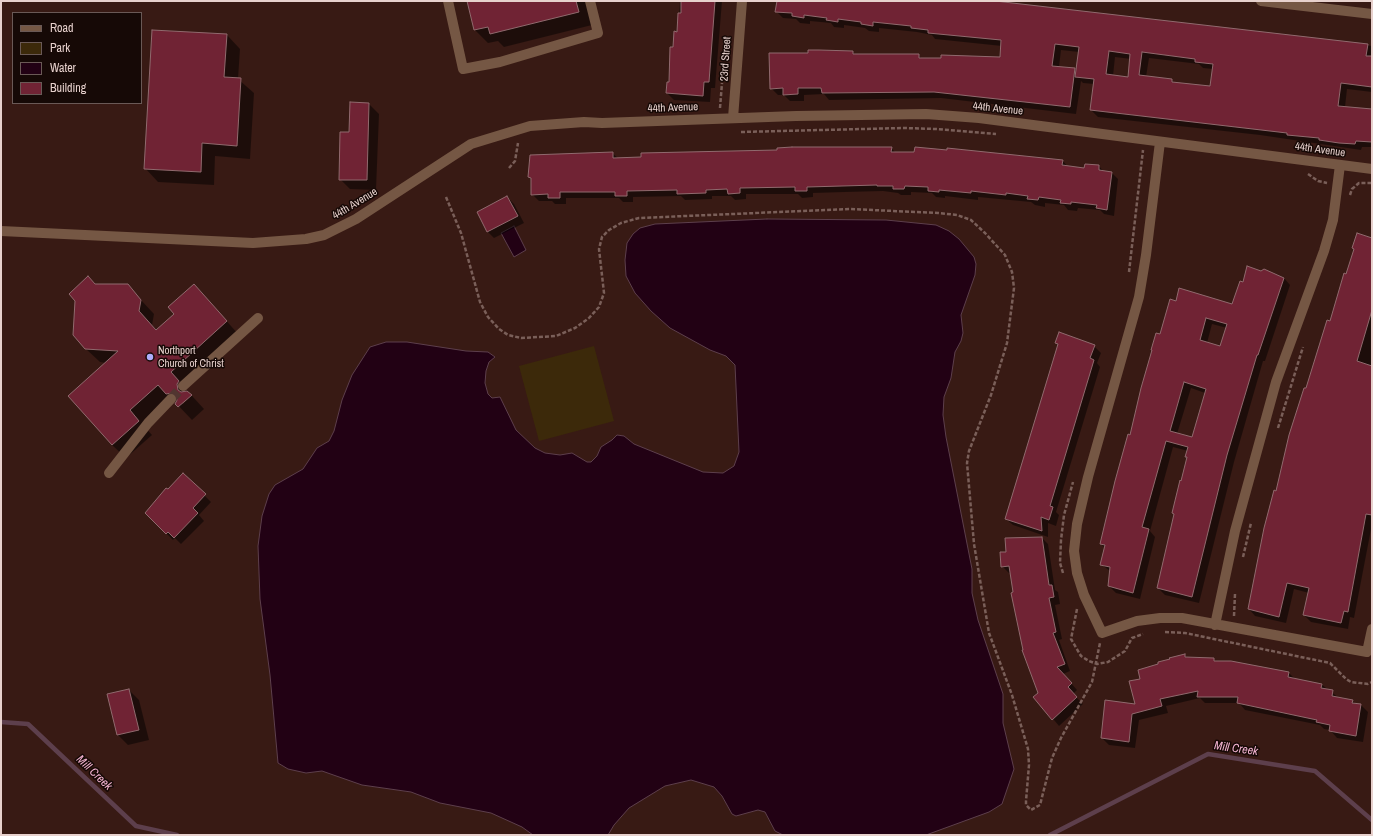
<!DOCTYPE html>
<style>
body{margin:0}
#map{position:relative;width:1373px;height:836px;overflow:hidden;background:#381a14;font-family:"Archivo Narrow",sans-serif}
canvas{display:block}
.frame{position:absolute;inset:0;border:2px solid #e7d1cd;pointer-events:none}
.legend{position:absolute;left:12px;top:12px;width:130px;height:92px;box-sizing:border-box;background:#160906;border:1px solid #6a5956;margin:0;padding:5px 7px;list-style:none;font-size:12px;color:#e7d1cd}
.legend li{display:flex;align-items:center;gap:8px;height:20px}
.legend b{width:20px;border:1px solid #6a5956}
</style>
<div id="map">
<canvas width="1373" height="836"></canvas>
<div class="frame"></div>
<ul class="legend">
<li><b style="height:5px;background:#755744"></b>Road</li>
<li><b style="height:11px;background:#3c290a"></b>Park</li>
<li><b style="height:11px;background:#220114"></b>Water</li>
<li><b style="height:11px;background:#702334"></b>Building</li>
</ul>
</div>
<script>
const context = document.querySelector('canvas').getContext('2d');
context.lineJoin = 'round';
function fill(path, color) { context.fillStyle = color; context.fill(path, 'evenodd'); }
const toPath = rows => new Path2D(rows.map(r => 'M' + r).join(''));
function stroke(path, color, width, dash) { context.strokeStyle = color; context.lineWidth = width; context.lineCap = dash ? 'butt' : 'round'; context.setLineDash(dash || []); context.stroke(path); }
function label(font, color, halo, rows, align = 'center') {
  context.font = font + ' "Archivo Narrow",sans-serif'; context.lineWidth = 3; context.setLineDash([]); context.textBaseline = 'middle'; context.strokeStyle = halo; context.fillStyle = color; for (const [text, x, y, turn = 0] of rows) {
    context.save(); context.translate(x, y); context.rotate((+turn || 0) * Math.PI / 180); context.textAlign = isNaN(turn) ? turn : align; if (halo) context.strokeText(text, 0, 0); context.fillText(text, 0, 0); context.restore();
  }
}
fill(toPath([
 [594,346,614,421,539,441,519,366]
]), '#3c290a');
const water = toPath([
 [767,219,886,220,936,225,949,231,959,239,974,257,976,264,975,275,961,315,963,333,961,341,955,352,951,378,944,397,943,415,946,437,972,569,972,593,978,620,1003,694,1003,723,1014,769,1002,804,989,812,926,835,783,835,775,831,765,812,758,810,736,816,732,814,722,796,714,787,691,780,665,786,629,808,614,825,608,835,533,835,522,827,491,813,440,803,411,792,362,785,322,771,306,773,288,769,278,763,270,675,260,599,258,546,262,516,269,494,275,485,303,469,317,448,329,441,334,431,342,400,352,375,370,347,386,342,407,342,466,351,488,352,495,357,489,362,486,371,485,383,488,394,492,398,500,397,516,430,535,448,545,453,560,455,572,453,587,462,591,462,597,456,601,447,612,440,617,435,624,436,634,444,703,472,723,473,734,466,739,452,735,365,726,356,710,350,670,328,651,311,635,293,626,276,625,260,627,243,633,234,640,228,655,224,767,219],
 [514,226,526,250,514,257,501,233,514,226]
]);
fill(water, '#220114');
stroke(water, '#5d3f4c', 1);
fill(toPath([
 [468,1,586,1,592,25,504,47,498,41,488,43,475,30],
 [680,1,722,1,715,88,711,88,710,102,674,100,667,93,678,33],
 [778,1,990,1,1372,46,1372,92,1347,89,1345,107,1372,110,1372,147,1362,147,1361,150,1260,135,1098,117,1091,110,1094,84,1083,83,1081,81,1076,114,941,98,829,100,824,94,804,95,804,101,790,101,784,95,778,95,771,88,852,52,856,55,918,55,922,59,1001,58,1002,46,935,39,932,35,917,32,879,28,879,32,869,31,865,28,844,25,844,28,834,27,831,23,810,21,810,24,800,23,796,19,783,18,776,11],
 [1061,50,1079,52,1077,72,1075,69,1059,67],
 [1115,57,1131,59,1129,78,1113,76],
 [1149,58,1199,64,1203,68,1213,69,1211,87,1175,84,1172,80,1146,77],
 [227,35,240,49,238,79,254,93,250,159,215,156,214,185,158,182,145,168],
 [369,104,379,114,376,190,350,189,340,179,350,133],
 [891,148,896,153,1063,161,1068,167,1085,169,1099,166,1104,172,1112,173,1118,179,1114,216,1104,214,1100,210,1078,208,1077,211,1068,210,1064,205,1045,203,1045,207,1035,205,1031,202,978,197,978,200,945,196,945,198,936,197,932,193,911,192,911,195,901,195,898,193,883,191,845,192,813,193,813,197,802,198,798,194,746,194,746,199,735,200,731,196,712,196,712,199,685,200,681,196,633,197,633,202,623,202,619,198,566,198,566,204,555,204,552,201,539,201,532,194,612,153,619,159],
 [507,197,514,204,524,223,494,238,488,232,478,213],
 [1372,239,1372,524,1354,618,1350,617,1348,629,1311,622,1304,615,1309,593,1294,589,1286,623,1255,616,1249,609,1277,492,1307,390,1347,275],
 [1284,278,1290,285,1265,361,1263,361,1234,462,1199,603,1165,595,1158,588,1188,458,1188,451,1173,447,1150,531,1155,537,1140,599,1116,593,1109,586,1111,572,1101,564,1105,548,1101,544,1130,436,1160,336,1176,302,1233,306],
 [1212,324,1227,328,1221,347,1207,343],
 [1191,388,1205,393,1192,438,1177,434],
 [95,285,127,285,154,314,152,325,157,330,207,299,239,335,183,386,204,409,192,420,171,398,142,424,152,435,126,458,112,445,106,363,100,362,86,349,76,301],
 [187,398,188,399,183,404,182,402],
 [1056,343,1094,346,1101,353,1097,363,1100,367,1056,512,1059,515,1056,526,1048,523,1048,537,1013,525,1006,519,1059,345],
 [183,474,211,502,199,515,204,521,181,544,175,538,173,540,146,513],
 [1042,538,1048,544,1055,590,1058,592,1060,604,1055,605,1062,639,1059,640,1070,671,1063,674,1077,690,1073,694,1083,704,1059,726,1035,697,1039,693,1025,650,1011,573,1009,573,1002,566,1007,553],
 [1184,655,1188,658,1213,659,1216,662,1289,673,1295,679,1321,684,1339,698,1352,701,1356,704,1361,705,1368,712,1363,742,1337,738,1330,730,1324,729,1320,725,1245,710,1239,703,1205,703,1200,698,1166,706,1168,713,1139,720,1135,748,1109,745,1102,738,1137,705,1141,679],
 [129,690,139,700,149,740,128,745,118,735]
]), '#0007');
stroke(toPath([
 [1,722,28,724,136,826,177,835],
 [1050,835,1208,754,1315,771,1372,820]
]), '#5d3f4c', 4.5);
const building = toPath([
 [467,1,576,1,579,12,490,34,488,27,474,30,467,1],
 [681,1,715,1,709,82,704,82,703,96,666,93,667,82,669,82,670,47,673,47,674,31,677,32,678,13,681,13,681,1],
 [777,1,995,1,1368,44,1366,56,1372,56,1372,87,1341,83,1338,106,1372,109,1372,142,1356,141,1355,144,1339,143,1319,140,1319,138,1287,135,1287,133,1090,110,1094,79,1075,77,1079,47,1055,44,1052,66,1075,68,1070,107,934,92,822,93,821,88,798,88,798,94,783,95,783,88,770,89,769,53,808,53,808,50,819,50,853,51,853,54,919,54,919,58,941,58,941,55,1000,57,1001,40,928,33,928,30,911,28,911,26,873,22,873,26,861,24,861,22,838,19,838,22,826,20,827,18,804,15,804,18,792,16,792,13,775,12,777,1],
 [1109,51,1130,54,1128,77,1106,74,1109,51],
 [1142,52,1195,59,1195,62,1213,64,1210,86,1172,82,1172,79,1139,75,1142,52],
 [152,30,227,34,224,77,241,78,237,146,202,143,201,172,144,169,152,30],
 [350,102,369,103,367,180,339,180,340,132,349,132,350,102],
 [792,147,892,147,891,152,914,152,915,147,947,150,947,148,1063,160,1062,165,1084,168,1085,164,1099,165,1099,170,1112,172,1107,210,1096,208,1097,205,1071,202,1071,204,1060,203,1061,200,1039,197,1038,200,1027,199,1028,196,1006,193,1006,195,971,191,971,193,939,190,939,192,928,191,928,187,905,186,904,189,893,189,893,186,877,186,877,185,807,187,807,191,795,191,795,187,740,188,740,193,728,194,727,189,706,190,706,193,677,194,677,190,627,191,627,196,615,196,615,192,560,192,560,198,548,198,548,194,531,195,531,178,528,177,530,155,613,152,613,158,641,157,641,153,777,150,777,148,792,147],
 [507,196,518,216,487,232,477,212,507,196],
 [1357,233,1372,238,1372,310,1357,361,1372,366,1372,515,1366,514,1348,612,1344,611,1341,623,1303,615,1309,588,1287,583,1279,617,1248,609,1264,528,1274,490,1276,491,1289,435,1304,388,1306,388,1327,320,1330,321,1344,273,1346,274,1354,249,1352,248,1357,233],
 [1247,266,1261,271,1264,269,1284,278,1258,355,1257,355,1227,455,1192,597,1157,588,1174,514,1172,513,1180,480,1181,481,1187,457,1185,457,1188,447,1166,441,1142,527,1149,529,1133,593,1108,586,1110,567,1100,565,1105,545,1100,544,1115,481,1128,434,1130,435,1141,388,1152,350,1151,350,1156,333,1160,334,1170,299,1176,301,1179,288,1232,304,1240,281,1243,282,1247,266],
 [1206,318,1227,324,1220,346,1200,340,1206,318],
 [1184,382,1206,389,1192,437,1170,431,1184,382],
 [88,276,95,284,128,284,141,300,139,311,156,330,174,314,168,307,194,284,227,321,171,372,179,381,177,384,178,390,181,392,187,391,192,395,178,407,175,404,177,400,176,395,172,393,166,394,158,385,130,410,139,421,112,445,68,396,118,351,85,349,73,335,75,301,69,294,88,276],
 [1059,332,1095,345,1090,358,1094,360,1050,506,1053,507,1049,520,1041,517,1042,531,1005,519,1058,344,1055,343,1059,332],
 [183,473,206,494,193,508,198,513,174,538,168,532,166,534,145,513,166,488,168,489,183,473],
 [1042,537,1049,585,1052,585,1054,597,1049,598,1056,632,1053,633,1065,664,1057,667,1072,683,1068,687,1077,697,1052,720,1033,697,1038,693,1022,650,1023,650,1011,593,1013,592,1009,566,1001,567,1000,552,1006,552,1005,538,1042,537],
 [1185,654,1185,657,1214,658,1214,661,1231,661,1289,672,1288,677,1322,684,1321,688,1333,690,1332,696,1353,700,1352,703,1361,704,1356,736,1329,731,1330,725,1316,722,1317,720,1237,703,1238,697,1197,697,1198,691,1160,699,1162,706,1132,714,1129,742,1101,738,1105,700,1135,704,1129,681,1140,679,1138,670,1158,664,1158,662,1170,659,1169,658,1185,654],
 [129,689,139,730,117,735,107,694,129,689]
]);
fill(building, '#702334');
stroke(building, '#906a6e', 1);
stroke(toPath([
 [171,399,183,386]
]), '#523530', 10, [10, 5]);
stroke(toPath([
 [720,108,722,83],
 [741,132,903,128,937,129,996,134],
 [509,168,515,161,518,143],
 [1308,174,1318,181,1327,183],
 [1350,195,1352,189,1359,183,1372,183],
 [446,197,461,233,480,302,488,317,499,329,508,335,521,338,556,336,575,328,589,318,599,307,604,293,599,249,602,237,609,230,621,223,639,218,850,209,938,213,957,215,971,220,985,233,1005,255,1012,272,1014,288,1007,343,991,395,969,451,967,463,974,544,989,633,1012,695,1028,749,1029,765,1026,801,1026,805,1031,810,1040,805,1052,758,1061,738,1092,682,1100,643],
 [1129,272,1143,150],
 [1278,428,1303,347],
 [1243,557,1251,523],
 [1063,573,1060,563,1061,540,1064,515,1073,482],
 [1077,609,1071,639,1081,656,1089,661,1097,664,1108,662,1125,651,1132,638,1143,634],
 [1234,616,1235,594],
 [1165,632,1185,633,1330,663,1346,679,1351,682,1368,684,1372,682]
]), '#7a5f59', 2.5, [4, 2]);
stroke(toPath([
 [448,1,463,69,500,62,598,33,590,1],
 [1261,1,1372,14],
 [733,118,742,1],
 [1160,142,1146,255,1139,297,1088,477,1077,524,1074,551,1077,573,1084,595,1102,633,1137,621,1160,618,1182,618,1367,652,1372,629],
 [1,231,253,243,306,239,324,235,356,219,471,144,530,126,584,122,602,123,796,116,926,114,979,118,1372,169],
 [183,386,258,318],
 [109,473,148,423,171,399],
 [1215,625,1235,531,1276,382,1324,251,1333,220,1340,165]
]), '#755744', 10);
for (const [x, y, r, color] of [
 [150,357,4,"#aeaefa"]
]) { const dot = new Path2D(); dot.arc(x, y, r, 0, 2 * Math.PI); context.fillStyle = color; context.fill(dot); stroke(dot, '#160906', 1.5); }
label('11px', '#e7d1cd', '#160906', [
 ["23rd Street",726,59,-86],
 ["44th Avenue",673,108,-2],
 ["44th Avenue",998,109,6],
 ["44th Avenue",1320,150,8],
 ["44th Avenue",355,204,-31]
]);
label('11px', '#e7d1cd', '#160906', [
 ["Northport",158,351],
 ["Church of Christ",158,364]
], 'left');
label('italic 12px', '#f3b3d1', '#160906', [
 ["Mill Creek",1236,749,8],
 ["Mill Creek",94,773,44]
]);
</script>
